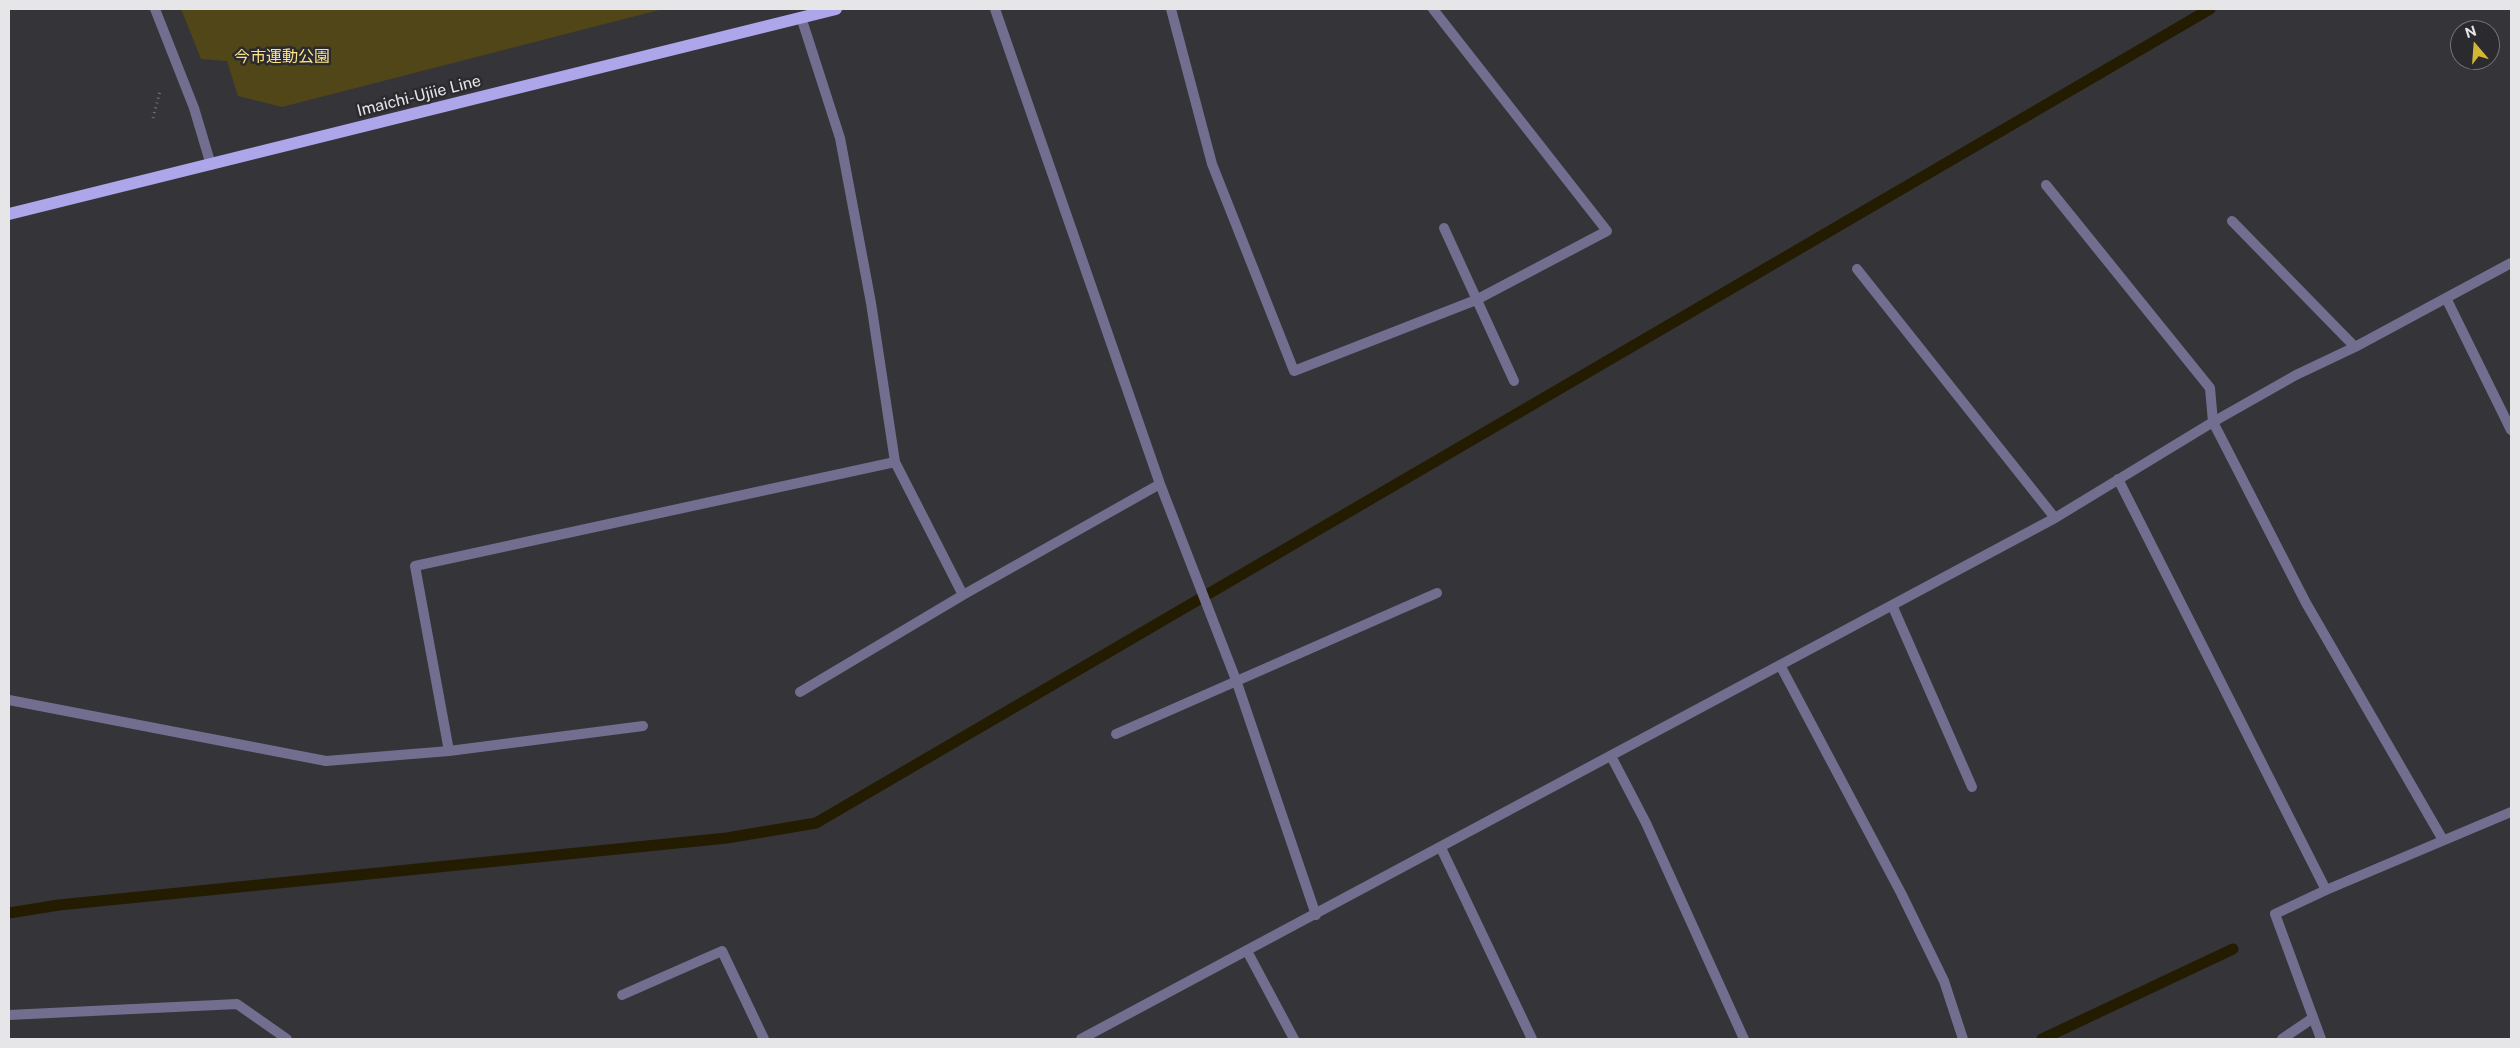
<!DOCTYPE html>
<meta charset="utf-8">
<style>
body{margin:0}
#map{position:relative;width:2520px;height:1048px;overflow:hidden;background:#343439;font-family:"Public Sans",sans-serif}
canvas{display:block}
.frame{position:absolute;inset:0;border:10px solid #e6e6e9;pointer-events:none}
.north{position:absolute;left:2450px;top:20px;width:50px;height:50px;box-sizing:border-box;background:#2a2a2f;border:1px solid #757579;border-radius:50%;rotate:342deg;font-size:14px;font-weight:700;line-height:20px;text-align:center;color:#e6e6e9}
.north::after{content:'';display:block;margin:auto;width:18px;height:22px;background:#d4b635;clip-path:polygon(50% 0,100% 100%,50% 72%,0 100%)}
</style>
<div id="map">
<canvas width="2520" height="1048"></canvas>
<div class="frame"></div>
<div class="north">N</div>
</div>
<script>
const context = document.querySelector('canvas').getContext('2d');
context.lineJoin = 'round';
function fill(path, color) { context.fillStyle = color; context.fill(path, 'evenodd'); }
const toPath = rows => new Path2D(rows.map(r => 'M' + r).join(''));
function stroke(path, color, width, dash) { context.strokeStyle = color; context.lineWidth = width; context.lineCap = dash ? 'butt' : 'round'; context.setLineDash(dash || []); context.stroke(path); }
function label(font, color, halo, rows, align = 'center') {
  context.font = font + ' "Public Sans","Noto Sans JP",sans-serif'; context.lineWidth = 5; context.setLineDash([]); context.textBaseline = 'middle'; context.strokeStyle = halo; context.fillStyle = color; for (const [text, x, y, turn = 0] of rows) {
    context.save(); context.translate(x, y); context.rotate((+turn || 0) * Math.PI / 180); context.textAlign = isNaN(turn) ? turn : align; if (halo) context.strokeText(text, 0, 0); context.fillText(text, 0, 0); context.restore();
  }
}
fill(toPath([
 [181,9,663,9,282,107,238,96,227,61,201,59]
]), '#514617');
stroke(toPath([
 [9,913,59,905,727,838,816,823,2210,9],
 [2042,1039,2233,949]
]), '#231c00', 11);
stroke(toPath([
 [153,118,160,91]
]), '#77777b', 3, [1, 4]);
stroke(toPath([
 [2282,1039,2313,1018]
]), '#716e90', 10);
stroke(toPath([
 [155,9,194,108,211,165],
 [995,9,1160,484,1236,680,1316,915],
 [1171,9,1212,164,1294,371,1476,300,1607,231,1433,9],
 [801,17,840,138,871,303,895,462,963,595],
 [2046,185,2210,388,2213,422,2306,603,2443,840],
 [2232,221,2355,347],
 [1444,228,1514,381],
 [1857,269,2055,518],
 [2446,298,2511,430],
 [2118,479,2326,890],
 [1892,605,1972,787],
 [1780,665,1901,893,1944,981,1963,1039],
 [800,692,963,595,1160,484],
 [9,700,326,761,449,751,643,726],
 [1116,734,1437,593],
 [449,751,415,566,895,462],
 [1611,756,1646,823,1744,1039],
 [1441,848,1532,1039],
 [1247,951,1294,1039],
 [622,995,722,951,764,1039],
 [9,1015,237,1004,287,1039],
 [1081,1039,2055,518,2213,422,2296,375,2355,347,2511,263],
 [2321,1039,2275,914,2326,890,2511,812]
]), '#716e90', 10);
stroke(toPath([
 [9,214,836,9]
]), '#ada6eb', 12);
label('16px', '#fbe386', '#2a2a2f', [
 ["今市運動公園",282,57]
]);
label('16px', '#e6e6e9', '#2a2a2f', [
 ["Imaichi-Ujiie Line",419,96,-14]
]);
</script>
